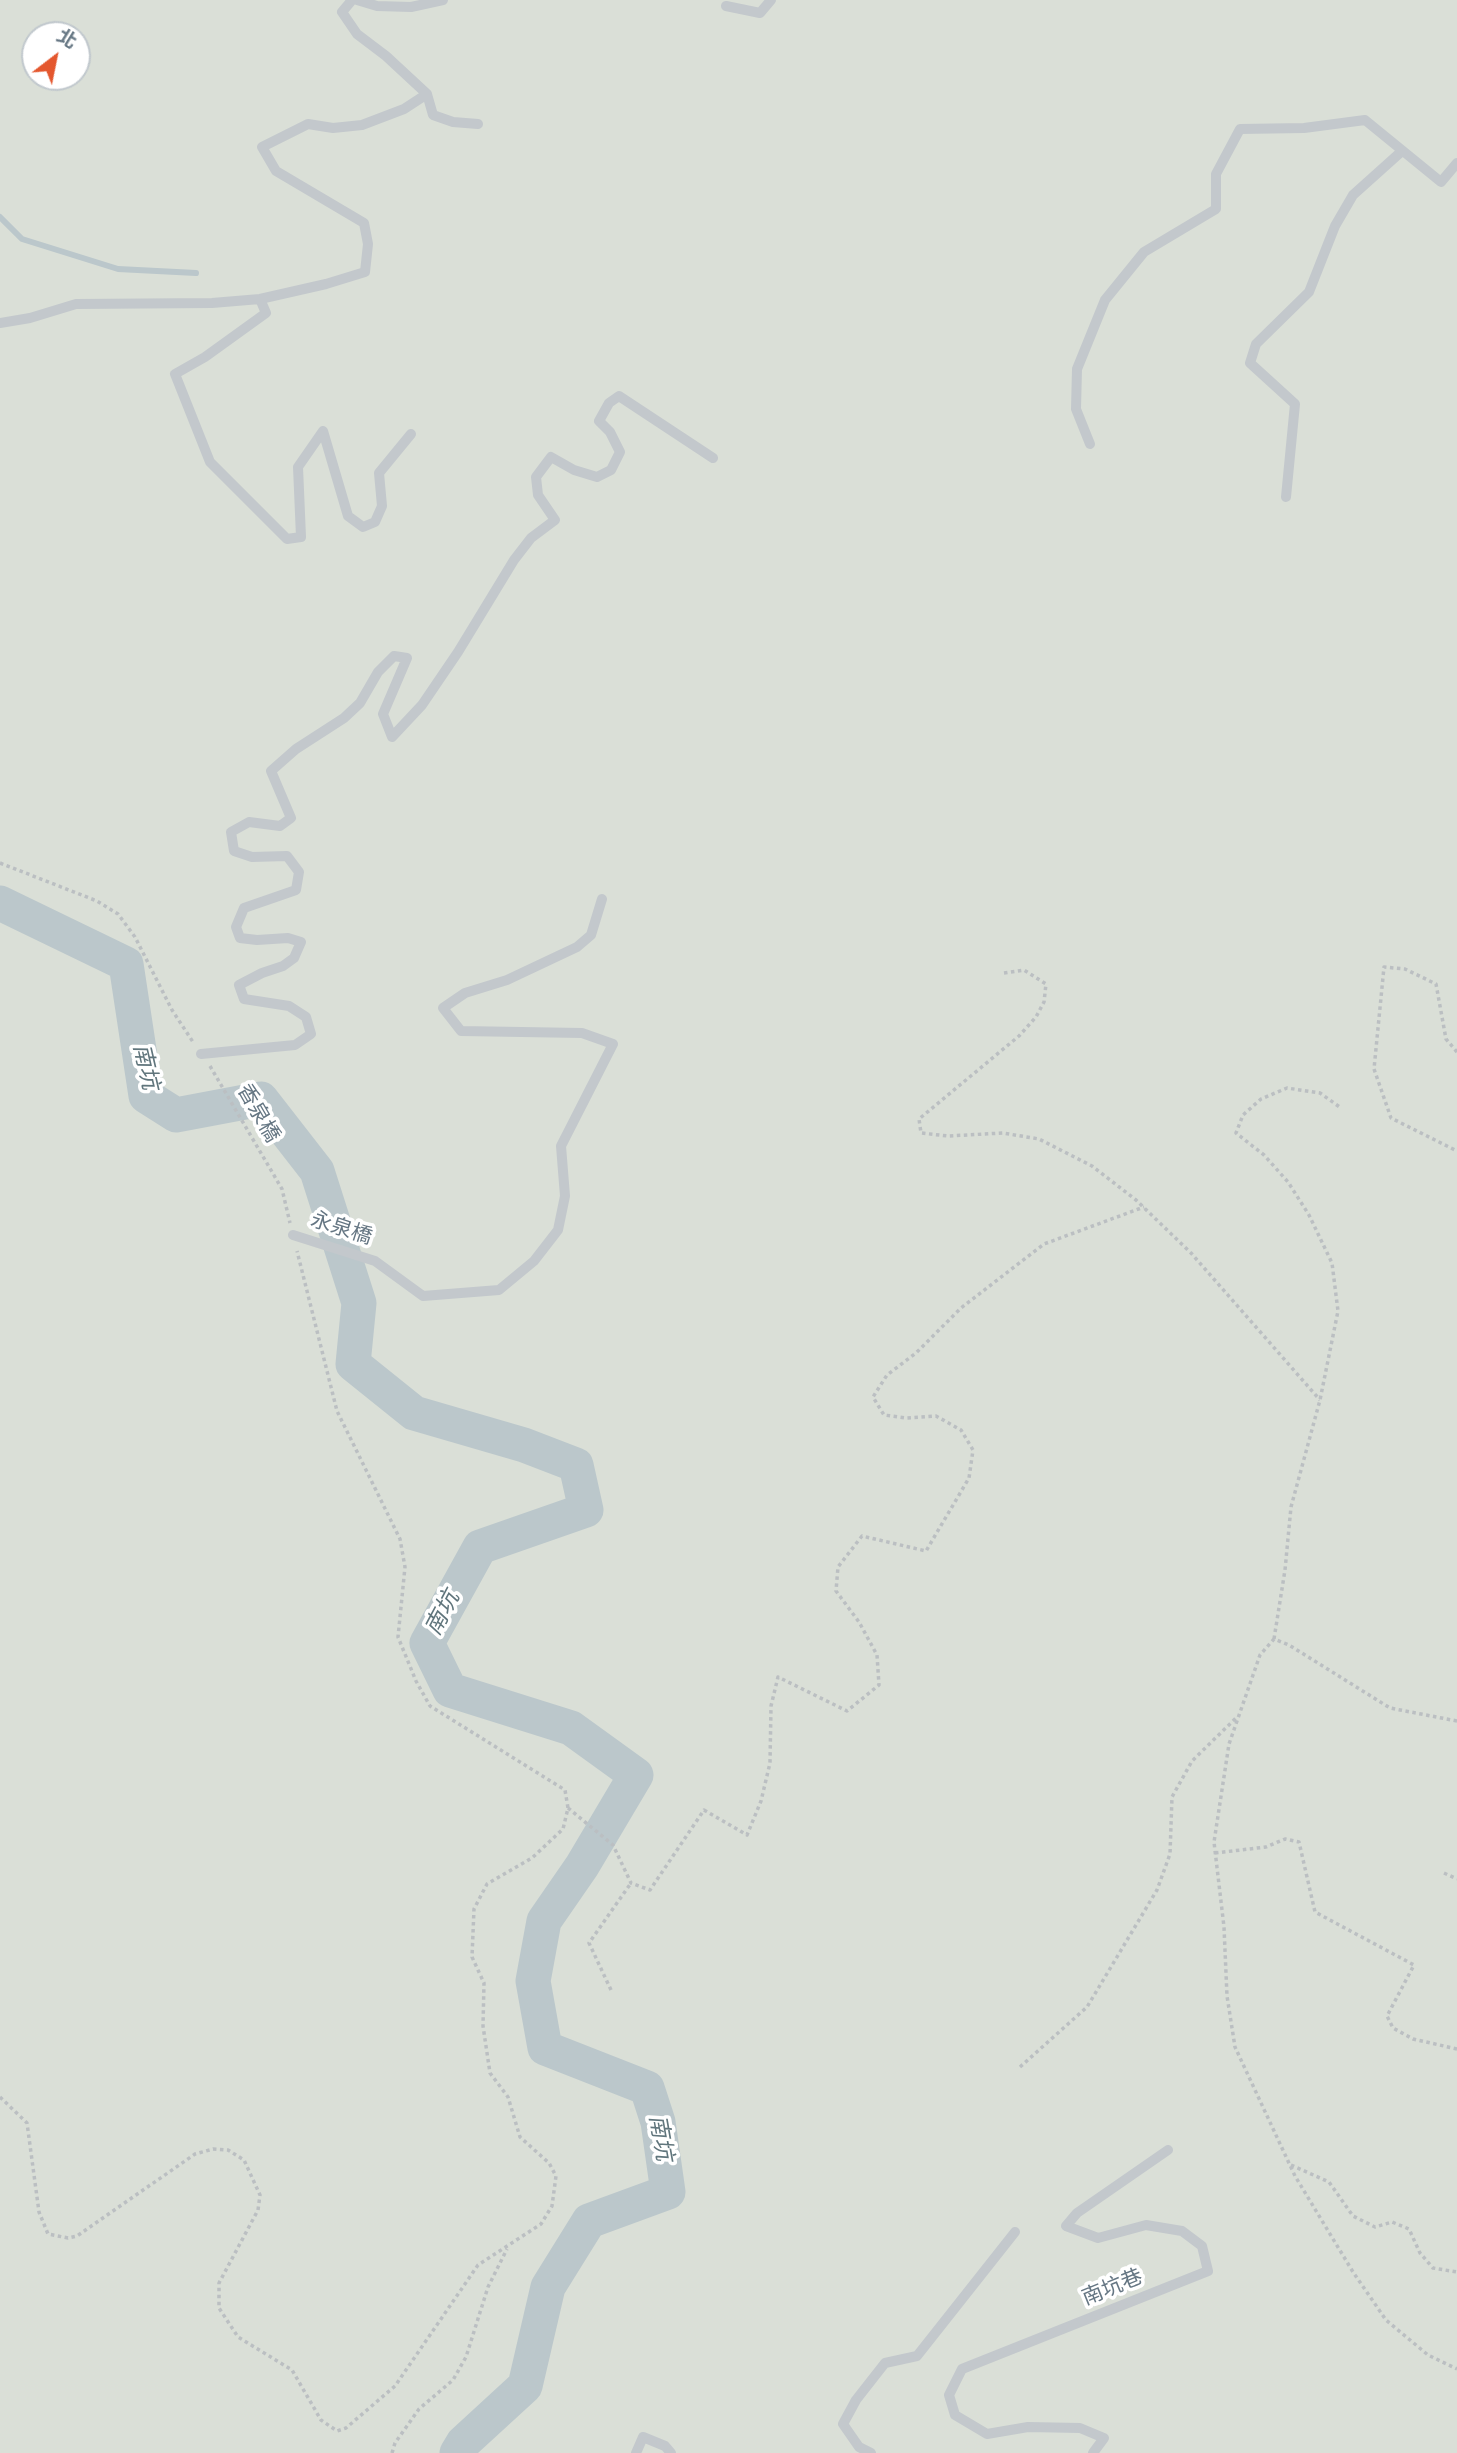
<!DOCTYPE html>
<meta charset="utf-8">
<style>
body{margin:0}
#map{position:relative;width:1457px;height:2453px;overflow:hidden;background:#fafaf8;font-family:"Source Sans 3","Noto Sans TC",sans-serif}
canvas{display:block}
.north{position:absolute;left:21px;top:21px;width:70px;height:70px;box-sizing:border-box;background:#fff;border:2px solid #c1c8cd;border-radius:50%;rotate:32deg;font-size:19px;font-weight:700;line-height:28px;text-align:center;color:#657683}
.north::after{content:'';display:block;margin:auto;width:24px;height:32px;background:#e4572e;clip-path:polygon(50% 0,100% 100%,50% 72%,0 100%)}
</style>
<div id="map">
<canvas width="1457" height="2453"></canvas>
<div class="north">北</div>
</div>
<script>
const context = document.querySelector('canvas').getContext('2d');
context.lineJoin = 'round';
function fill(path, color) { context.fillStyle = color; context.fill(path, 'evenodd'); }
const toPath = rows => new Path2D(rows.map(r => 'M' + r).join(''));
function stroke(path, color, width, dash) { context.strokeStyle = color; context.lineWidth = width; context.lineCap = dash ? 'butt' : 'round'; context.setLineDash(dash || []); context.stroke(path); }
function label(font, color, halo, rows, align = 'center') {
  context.font = font + ' "Source Sans 3","Noto Sans TC",sans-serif'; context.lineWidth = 7; context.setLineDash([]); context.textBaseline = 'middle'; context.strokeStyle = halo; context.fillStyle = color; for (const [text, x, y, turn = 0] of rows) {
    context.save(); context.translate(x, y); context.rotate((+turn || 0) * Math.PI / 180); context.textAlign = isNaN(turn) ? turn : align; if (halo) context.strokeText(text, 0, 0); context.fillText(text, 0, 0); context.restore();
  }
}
fill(toPath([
 [0,0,1457,0,1457,2453,0,2453],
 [35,35,77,35,77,77,35,77]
]), '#dadfd7');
stroke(toPath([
 [0,217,22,239,118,269,196,273]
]), '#bbc7cb', 6);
stroke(toPath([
 [0,903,126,964,146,1096,176,1115,261,1099,317,1171,359,1303,353,1364,414,1413,524,1445,576,1465,586,1510,480,1547,427,1643,450,1690,571,1728,636,1775,582,1866,544,1921,533,1981,545,2048,647,2088,658,2122,668,2192,589,2221,548,2287,525,2386,463,2443,457,2453]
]), '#bbc7cb', 35);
stroke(toPath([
 [0,863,97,901,118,914,135,937,172,1010,193,1042],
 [1004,973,1024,970,1046,984,1044,1002,1036,1017,1019,1036,919,1119,921,1133,948,1136,1003,1133,1039,1139,1092,1166,1136,1200,1191,1253,1320,1400],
 [1457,1052,1446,1039,1436,984,1405,969,1384,967,1374,1069,1391,1118,1457,1151],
 [210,1066,282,1189,290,1223],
 [1274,1639,1285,1570,1291,1507,1320,1400,1338,1311,1332,1263,1309,1215,1288,1182,1264,1155,1236,1133,1243,1115,1261,1099,1287,1088,1320,1093,1341,1108],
 [1457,1721,1390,1708,1289,1645,1274,1639,1260,1655,1229,1744,1214,1842,1224,1927,1227,1996,1235,2047,1295,2176,1353,2272,1386,2320,1428,2355,1457,2369],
 [568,1808,613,1845,631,1883,650,1890,704,1810,747,1835,761,1801,770,1763,771,1706,778,1677,847,1711,879,1685,877,1655,859,1622,836,1591,838,1567,862,1536,926,1551,969,1478,973,1450,961,1430,936,1416,906,1418,884,1415,873,1397,887,1375,916,1353,961,1308,1044,1244,1144,1207],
 [1215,1853,1266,1847,1285,1839,1299,1842,1315,1912,1414,1965,1387,2016,1393,2028,1413,2039,1457,2049],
 [1444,1873,1457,1879],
 [611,1990,589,1943,631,1883],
 [1020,2067,1087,2007,1157,1890,1170,1854,1172,1797,1192,1761,1238,1716],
 [0,2097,27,2123,39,2212,48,2234,68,2238,77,2236,195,2154,213,2149,228,2150,244,2160,260,2195,258,2210,219,2283,219,2308,238,2337,292,2370,321,2420,337,2431,346,2428,395,2386,478,2265,541,2224,552,2206,556,2176,549,2163,520,2137,508,2097,490,2073,483,2026,484,1983,472,1957,474,1909,487,1884,532,1858,563,1829,568,1808,565,1790,430,1706,416,1681,398,1637,405,1567,400,1539,337,1411,297,1251],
 [1291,2165,1329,2182,1353,2216,1375,2227,1392,2222,1409,2229,1420,2253,1433,2268,1457,2272],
 [392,2453,395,2443,419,2409,453,2380,466,2357,488,2287,507,2249]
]), '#bbbfc2', 3.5, [3.5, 3.5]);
stroke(toPath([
 [357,0,377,6,411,7,443,0],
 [726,6,760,13,771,0],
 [427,94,433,115,453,122,478,124],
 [260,299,266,313,205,357,175,374,210,462,287,539,301,537,298,467,323,431,348,516,363,527,375,522,382,506,379,473,411,434],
 [0,323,30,318,76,304,212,303,260,299,326,284,365,272,368,244,364,223,276,171,262,147,308,124,333,128,362,125,404,109,427,94,386,56,357,34,342,12,352,0],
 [1090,444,1076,409,1077,369,1105,300,1144,252,1216,209,1216,174,1240,129,1304,128,1365,120,1441,182,1457,163],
 [1286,497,1295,404,1250,363,1256,344,1309,292,1335,226,1353,195,1402,151],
 [201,1054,295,1045,311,1034,306,1017,289,1006,244,999,239,985,262,973,283,966,294,958,301,942,288,938,257,940,240,938,236,927,244,908,296,890,299,872,287,856,252,857,234,851,231,832,249,822,280,826,291,818,271,771,296,749,344,718,360,703,378,672,394,656,407,658,383,714,392,737,422,705,458,652,514,560,531,538,555,520,538,495,536,477,551,457,574,470,597,477,611,470,620,452,610,432,599,421,609,403,619,396,713,458],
 [293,1235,375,1261,423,1296,499,1290,534,1261,558,1230,565,1196,561,1146,613,1044,582,1033,461,1031,443,1008,465,993,507,980,577,947,591,935,602,899],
 [636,2453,643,2437,665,2446,671,2453],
 [871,2453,859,2447,843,2424,856,2400,885,2363,917,2356,1015,2232],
 [1093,2453,1104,2438,1080,2428,1028,2427,987,2434,955,2415,949,2395,962,2369,1208,2271,1202,2246,1182,2231,1146,2225,1098,2238,1066,2226,1077,2213,1168,2150]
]), '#c3c8cc', 10);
label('21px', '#657683', '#fff', [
 ["香泉橋",257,1114,60],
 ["永泉橋",341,1230,18],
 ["南坑巷",1113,2289,-22]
]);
label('italic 23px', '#60757c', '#fff', [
 ["南坑",144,1067,77],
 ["南坑",444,1614,-62],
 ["南坑",659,2138,80]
]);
</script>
